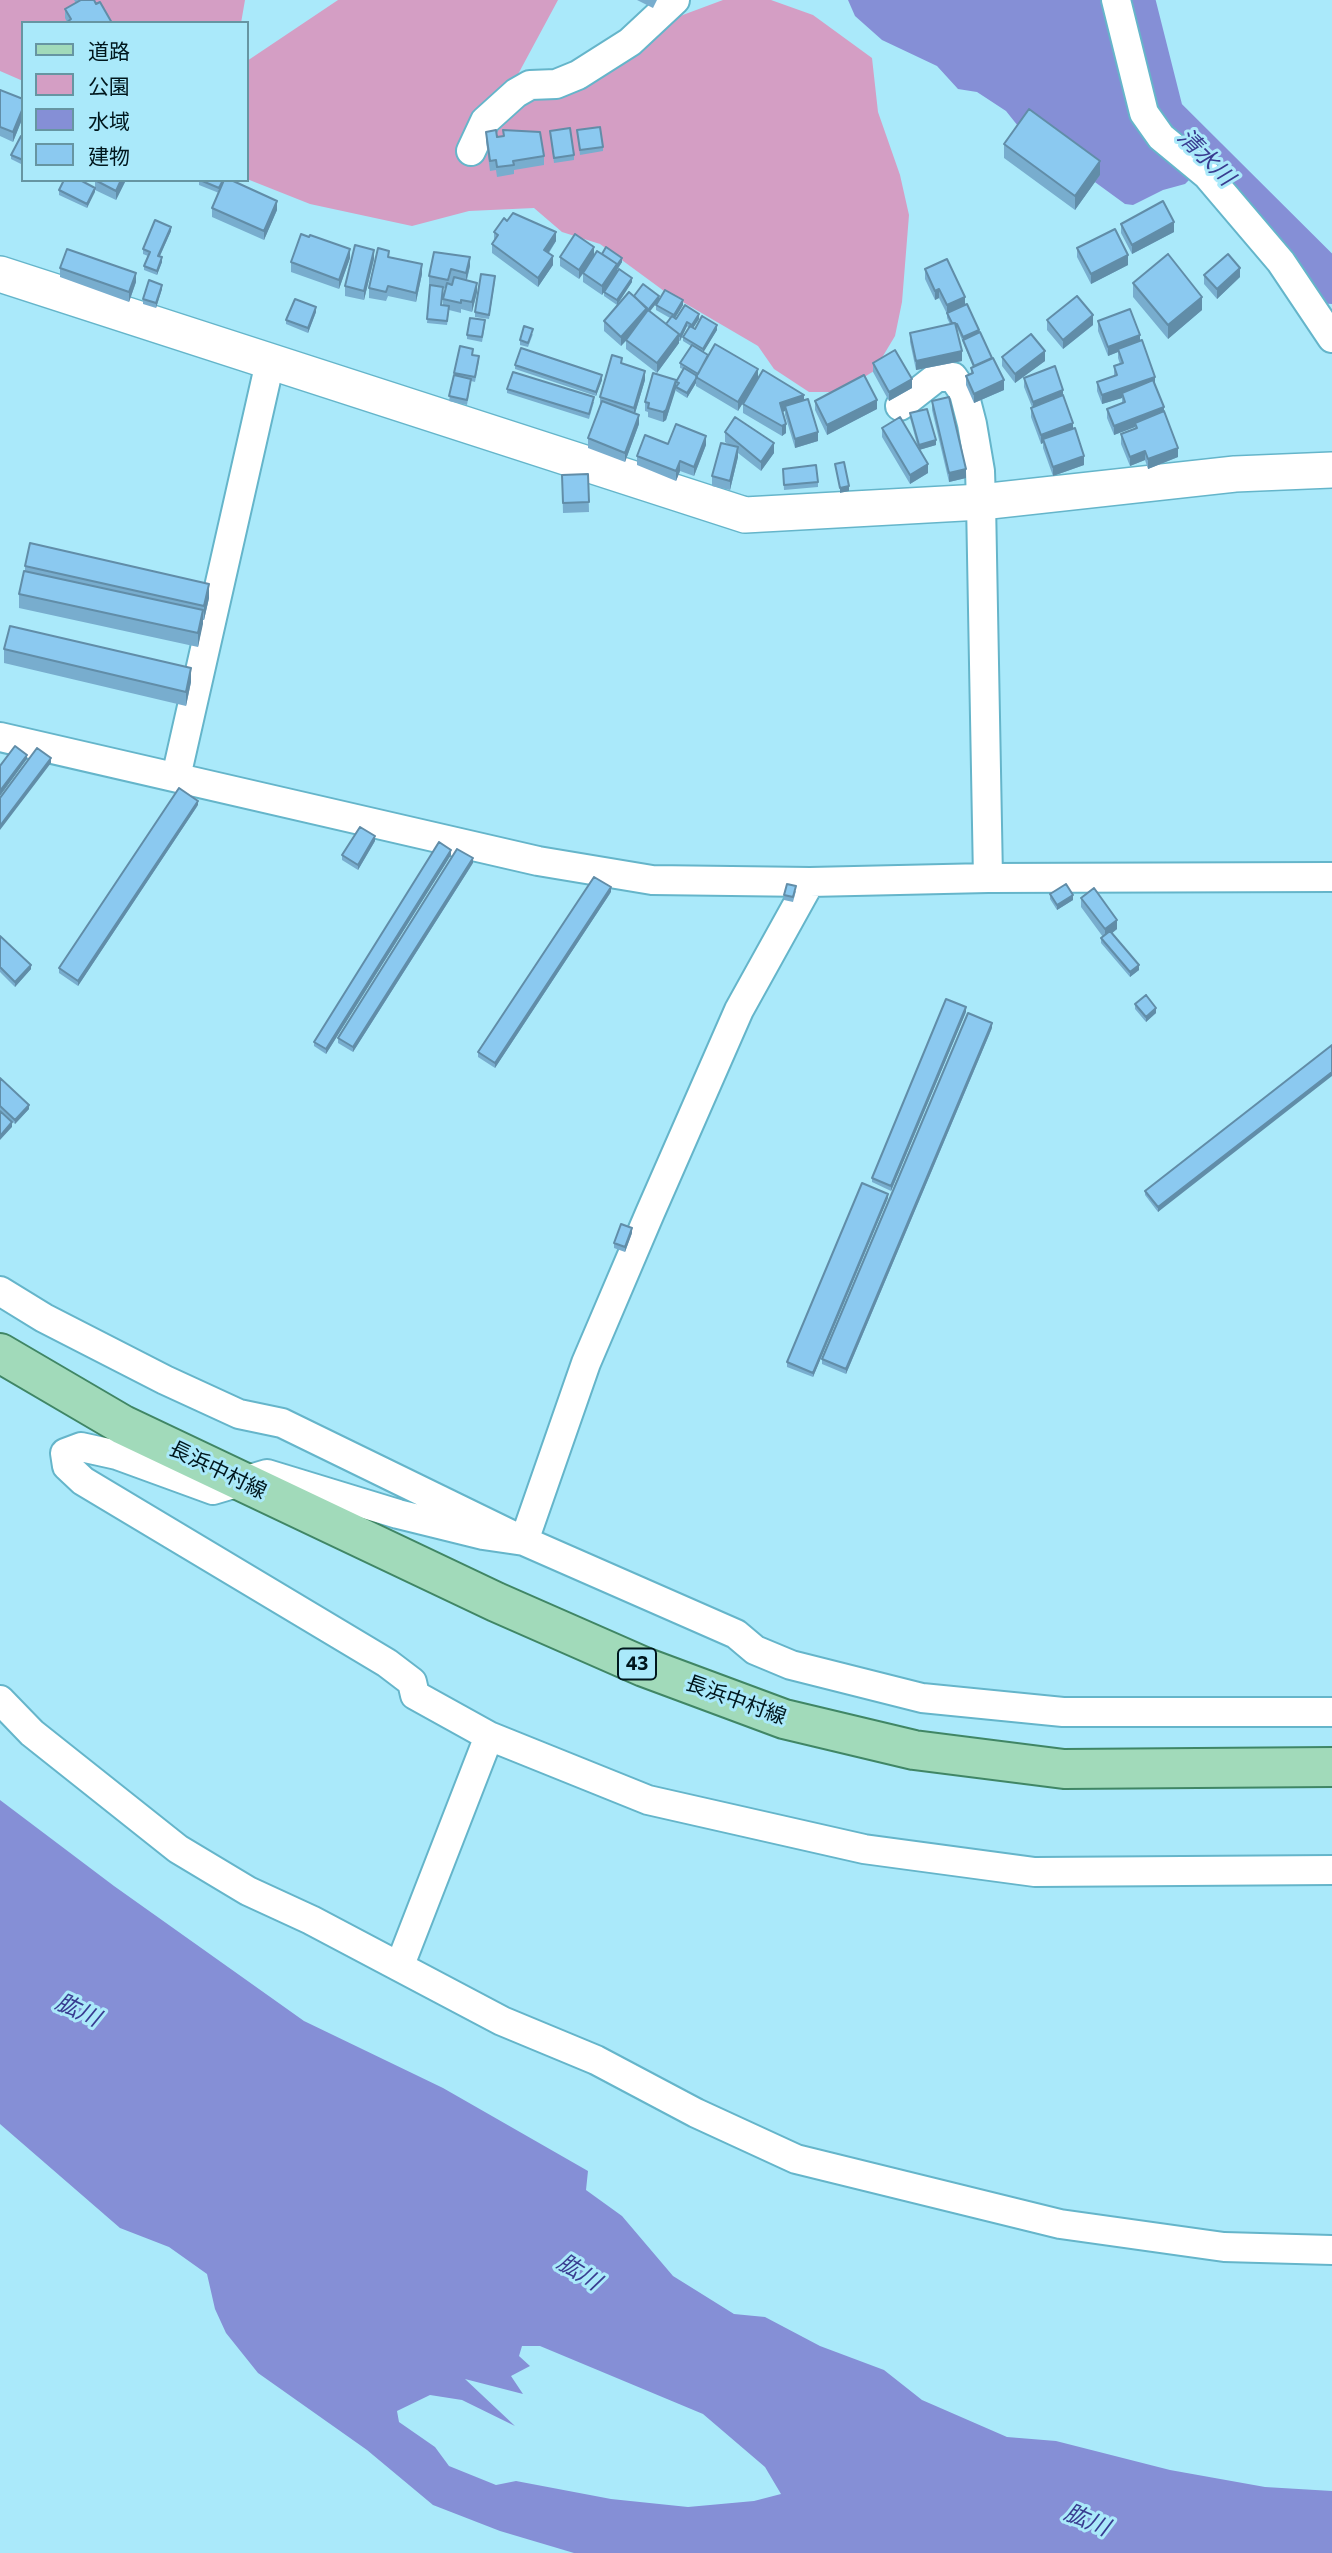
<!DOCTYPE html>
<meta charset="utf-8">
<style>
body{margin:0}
#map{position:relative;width:1332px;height:2553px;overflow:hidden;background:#aae9fa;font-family:Commissioner,"Noto Sans JP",sans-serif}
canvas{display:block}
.legend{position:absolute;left:21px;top:21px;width:228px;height:161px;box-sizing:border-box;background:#aae9fa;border:2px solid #6695a2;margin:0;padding:9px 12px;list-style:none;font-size:21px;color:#00171d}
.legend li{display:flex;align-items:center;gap:14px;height:35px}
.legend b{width:35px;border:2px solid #6695a2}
</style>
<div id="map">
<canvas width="1332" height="2553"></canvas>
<ul class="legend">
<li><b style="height:9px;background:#a1daba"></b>道路</li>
<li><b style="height:19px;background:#d49ec4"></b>公園</li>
<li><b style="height:19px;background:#858fd6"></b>水域</li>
<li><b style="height:19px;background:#8bc9f0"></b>建物</li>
</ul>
</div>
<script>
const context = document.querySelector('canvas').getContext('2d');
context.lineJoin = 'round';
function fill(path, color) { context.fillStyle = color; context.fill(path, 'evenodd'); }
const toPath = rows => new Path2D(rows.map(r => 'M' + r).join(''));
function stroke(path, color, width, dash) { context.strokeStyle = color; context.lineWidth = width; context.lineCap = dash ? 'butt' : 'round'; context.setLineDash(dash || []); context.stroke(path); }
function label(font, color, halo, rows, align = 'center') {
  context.font = font + ' Commissioner,"Noto Sans JP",sans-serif'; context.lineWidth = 6; context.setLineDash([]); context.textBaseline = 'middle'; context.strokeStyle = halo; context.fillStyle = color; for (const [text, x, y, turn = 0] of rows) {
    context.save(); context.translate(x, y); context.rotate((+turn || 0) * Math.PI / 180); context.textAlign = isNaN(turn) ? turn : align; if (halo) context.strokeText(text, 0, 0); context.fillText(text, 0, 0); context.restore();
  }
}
fill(toPath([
 [0,0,245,0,241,23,23,23,23,81,0,71],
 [338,0,558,0,509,91,672,19,723,0,771,0,813,15,872,58,878,112,900,175,909,215,902,302,895,336,874,371,840,392,809,392,774,369,758,346,664,291,600,244,562,232,534,208,469,211,412,226,310,204,247,179,247,61]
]), '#d49ec4');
fill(toPath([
 [848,0,1105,0,1190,179,1185,184,1163,190,1133,205,1125,204,1018,126,1006,111,977,92,958,89,937,66,882,40,855,16],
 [0,1800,114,1886,304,2021,443,2088,588,2171,586,2190,622,2216,673,2276,734,2314,765,2317,820,2346,884,2370,922,2400,1007,2437,1056,2441,1170,2470,1265,2487,1332,2491,1332,2553,574,2553,500,2531,433,2505,367,2450,258,2373,226,2333,215,2309,207,2274,169,2247,120,2228,0,2124],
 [522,2346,540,2346,703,2414,765,2467,781,2494,754,2501,688,2507,611,2499,516,2481,496,2485,449,2466,435,2447,399,2422,397,2411,430,2395,462,2400,515,2426,465,2379,523,2394,511,2376,530,2366,519,2356]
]), '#858fd6');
stroke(toPath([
 [1134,0,1163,115,1332,283]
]), '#858fd6', 42);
const minor = toPath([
 [1116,0,1144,113,1161,137,1207,175,1281,262,1332,338],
 [471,151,485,121,516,93,530,85,556,84,578,75,630,42,675,0],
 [900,406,937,377,953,377,964,393,972,424,980,471,981,502,988,878],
 [0,737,538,861,652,880,810,882,988,878,1332,877],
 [176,777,270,362],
 [810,882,739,1010,650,1213,586,1363,524,1541,483,1535,398,1514,267,1474,213,1490,117,1455,81,1447,65,1453,67,1466,83,1481,387,1663,412,1682,415,1695,489,1736,648,1800,864,1849,1035,1872,1332,1870],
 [0,1291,44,1318,165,1380,239,1414,282,1423,524,1541,736,1634,755,1650,791,1665,922,1698,1063,1712,1332,1712],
 [0,1700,32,1733,178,1849,248,1891,311,1920,502,2021,596,2060,696,2113,796,2159,1060,2224,1224,2247,1332,2250],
 [400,1965,489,1736]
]);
const tertiary = toPath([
 [0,274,745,515,981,502,1235,474,1332,470]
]);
const primary = toPath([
 [0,1353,123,1425,496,1602,644,1667,784,1719,914,1750,1064,1769,1332,1767]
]);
stroke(minor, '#65b5ca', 32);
stroke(tertiary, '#65b5ca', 38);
stroke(primary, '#408665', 42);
stroke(minor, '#fff', 28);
stroke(tertiary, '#fff', 35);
stroke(primary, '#a1daba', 38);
fill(toPath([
 [74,0,94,0,96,4,67,22,65,18,65,9,76,3],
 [637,0,657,0,653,8],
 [0,90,23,99,23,117,13,142,0,136],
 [503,130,544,156,544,165,514,170,514,174,497,177,496,170,490,171,486,141,486,132,497,137,503,136],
 [577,130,603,147,603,151,580,155],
 [550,131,574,155,574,160,554,163],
 [23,137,23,165,11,159,11,155],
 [1004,144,1100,175,1075,210,1004,158],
 [95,180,126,180,116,200,95,190,87,208,59,195,59,190,95,188],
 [199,180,277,210,264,240,212,217,212,208,219,193,199,185],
 [1121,224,1174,232,1132,254,1121,233],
 [171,231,160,256,162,262,157,275,144,270,144,266,148,256,143,254,143,249],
 [494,232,556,241,549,253,553,265,538,287,492,253,492,244,494,241],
 [1077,248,1128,265,1091,284,1077,257],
 [434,252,470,266,467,280,477,292,472,312,461,309,461,313,449,310,447,325,427,323,430,285,429,285,429,276],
 [443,288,446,289,443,299,443,305,442,305],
 [602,254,622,262,617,270,617,273,632,282,617,305,604,296,604,292,602,295,583,282,583,274,579,279,560,266,560,257,594,255],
 [389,257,422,274,416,302,388,296,386,301,369,298,369,288],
 [350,258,339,289,291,272,291,262],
 [374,259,364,300,345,296,345,286],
 [60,268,136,282,129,302,60,277],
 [925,269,965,305,1004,390,974,403,966,385,966,376,971,374,971,368,973,367,957,328,962,361,916,370,910,342,910,333,950,324,947,318,947,314,939,298,935,300,925,279],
 [1204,275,1240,277,1217,299,1204,284],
 [495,281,489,319,475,317,475,312],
 [1133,283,1202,310,1168,339,1133,297],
 [162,289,156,308,143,304,143,299],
 [629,292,650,312,666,324,670,318,656,310,656,305,683,305,675,318,699,319,693,328,695,329,717,330,703,352,758,378,738,411,696,386,696,383,687,398,676,391,676,386,666,420,663,422,648,417,648,412,645,411,645,402,676,381,683,369,680,368,680,363,691,346,683,341,683,337,689,328,687,326,680,341,679,341,679,343,657,373,626,349,626,341,621,346,604,331,604,321],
 [316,312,308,333,286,324,286,320],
 [1047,320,1093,325,1063,349,1047,330],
 [1098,321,1140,341,1164,411,1178,457,1148,469,1145,460,1130,466,1121,444,1121,434,1135,429,1135,427,1114,435,1107,418,1107,409,1122,403,1122,398,1102,404,1097,391,1097,382,1114,376,1114,366,1120,364,1118,358,1118,352,1108,356,1098,331],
 [485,325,482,342,467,339,467,335],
 [533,334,528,347,520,345,520,340],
 [473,355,479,361,475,382,471,381,467,405,449,401,454,373],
 [1002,357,1045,361,1015,383,1002,366],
 [873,363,912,388,889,401,873,372],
 [622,364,645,380,635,413,639,424,625,462,588,448,588,438,600,407,600,397],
 [515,365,602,380,596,396,515,369],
 [1024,378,1063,396,1084,465,1053,476,1043,448,1043,443,1041,444,1031,417,1031,408,1032,407,1024,387],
 [507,389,594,402,589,419,507,393],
 [804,400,818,441,795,448,785,415,785,411,782,412,786,433,782,436,743,413,743,404],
 [815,401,877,409,827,435,815,410],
 [932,401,966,478,949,482,932,410],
 [910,413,936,445,919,450,928,473,910,484,882,437,882,428,918,448,910,418],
 [725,432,774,453,761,471,738,453,738,457,730,490,712,486,712,476,729,445,725,442],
 [668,444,706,445,694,476,680,471,676,481,637,465,637,456],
 [783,469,818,482,818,487,784,490],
 [588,474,589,512,563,513,562,475],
 [25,566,209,598,204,620,203,620,198,647,19,608,19,594,25,571],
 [4,649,191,682,186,706,4,663],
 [198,805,78,986,59,973,59,968],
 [375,841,358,870,342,860,342,855],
 [451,855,326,1054,314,1046,314,1042],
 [473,863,353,1052,338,1043,338,1038],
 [796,891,793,902,784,900,784,895],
 [611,892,495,1068,478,1057,478,1052],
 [1050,894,1073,900,1057,910,1050,899],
 [1081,898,1117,929,1112,933,1139,970,1130,977,1101,943,1101,938,1103,937,1081,907],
 [0,936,31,969,15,987,0,972],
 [1135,1004,1156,1013,1146,1022,1135,1009],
 [966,1012,891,1191,872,1182,872,1178],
 [992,1028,846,1374,822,1364,822,1359],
 [1332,1045,1158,1212,1145,1195,1145,1191],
 [0,1078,29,1109,15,1124,0,1110],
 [888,1198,813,1377,787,1367,787,1362],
 [632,1233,625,1252,614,1248,614,1243]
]), '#78adce');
fill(toPath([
 [23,108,23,117,13,142,13,132],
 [1100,161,1100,175,1075,210,1075,196],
 [121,180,126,180,116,200,116,191],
 [95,188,95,192,87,208,87,204],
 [277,201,277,210,264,240,264,231],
 [1174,222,1174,232,1132,254,1132,245],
 [171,227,171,231,158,260,158,256],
 [556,232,556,241,544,259,544,250],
 [594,247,594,256,579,279,579,270],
 [350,249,350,258,339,289,339,280],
 [374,250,374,259,364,300,364,291],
 [1128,255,1128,265,1091,284,1091,274],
 [553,256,553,265,538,287,538,278],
 [162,257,162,262,157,275,157,271],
 [470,257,470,266,466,282,466,273],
 [622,258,622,262,617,270,617,265],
 [422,264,422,274,416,302,416,293],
 [617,264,617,273,602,295,602,286],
 [1240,268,1240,277,1217,299,1217,289],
 [136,273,136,282,129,302,129,292],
 [632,278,632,282,617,305,617,300],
 [477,283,477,292,472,312,472,302],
 [162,285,162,289,156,308,156,303],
 [939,289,939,298,935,300,935,291],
 [659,296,659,300,648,314,648,310],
 [965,297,965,306,947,315,947,305],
 [1202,297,1202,310,1168,339,1168,325],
 [683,300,683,305,674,320,674,315],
 [316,307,316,312,308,333,308,328],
 [647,308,647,317,621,346,621,337],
 [699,314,699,319,692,330,692,325],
 [1093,315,1093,325,1063,349,1063,340],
 [687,322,687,326,680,341,680,336],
 [717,325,717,330,703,353,703,349],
 [979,330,979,335,963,342,963,337],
 [679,334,679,343,657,373,657,363],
 [1140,335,1140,344,1118,349,1118,352,1108,356,1108,347],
 [962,351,962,361,916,370,916,361],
 [1045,351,1045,361,1015,383,1015,374],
 [758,369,758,378,738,411,738,402],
 [645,371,645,380,634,417,634,408],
 [602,375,602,380,596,396,596,392],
 [1155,377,1155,387,1122,393,1122,398,1102,404,1102,395],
 [696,379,696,383,687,398,687,393],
 [912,379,912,388,889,401,889,392],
 [676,380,676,389,666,420,663,422,663,412],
 [1004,380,1004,390,974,403,974,394],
 [1063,390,1063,400,1033,411,1033,402],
 [804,395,804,404,785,406,785,411,780,413,780,403],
 [877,400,877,409,827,435,827,425],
 [1164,407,1164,417,1135,423,1135,427,1114,435,1114,426],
 [639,415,639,424,625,462,625,453],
 [1073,423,1073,432,1043,439,1043,443,1041,444,1041,435],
 [786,424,786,433,782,436,782,426],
 [818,432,818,441,795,448,795,439],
 [706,436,706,445,694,476,694,467],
 [936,440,936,445,919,450,919,445],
 [774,443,774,453,761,471,761,462],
 [738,447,738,457,730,490,730,481],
 [1178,448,1178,457,1148,469,1148,459],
 [1145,451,1145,460,1130,466,1130,457],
 [1084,456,1084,465,1053,476,1053,467],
 [680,461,680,471,676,481,676,471],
 [928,464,928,473,910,484,910,475],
 [966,469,966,478,949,482,949,473],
 [849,486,849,491,840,493,840,488],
 [209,584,209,598,204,620,204,606],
 [203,610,203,624,198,647,198,633],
 [191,668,191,682,186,706,186,692],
 [27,755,27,759,0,796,0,791],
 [51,758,51,763,0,830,0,826],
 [198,801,198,805,78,986,78,981],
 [375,836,375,841,358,870,358,865],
 [451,850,451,855,326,1054,326,1049],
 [473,858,473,863,353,1052,353,1047],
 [611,887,611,892,495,1068,495,1063],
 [1073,895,1073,900,1057,910,1057,905],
 [1117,920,1117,929,1105,939,1105,929],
 [31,965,31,969,15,987,15,982],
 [1139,965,1139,970,1130,977,1130,972],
 [966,1007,966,1012,891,1191,891,1186],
 [1156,1008,1156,1013,1146,1022,1146,1017],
 [992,1023,992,1028,846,1374,846,1369],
 [1332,1072,1332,1076,1158,1212,1158,1207],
 [29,1105,29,1109,15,1124,15,1120],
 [12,1122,12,1127,0,1140,0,1136],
 [888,1194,888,1198,813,1377,813,1373],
 [632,1228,632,1233,625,1252,625,1247]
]), '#618da8');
const building = toPath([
 [81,0,94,0,96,4,100,2,112,23,66,23,71,19,65,9,81,0],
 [0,90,23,99,23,108,13,132,0,127,0,90],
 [1029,109,1100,161,1075,196,1004,144,1029,109],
 [600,127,603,147,580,150,577,130,600,127],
 [570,128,574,155,554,158,550,131,570,128],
 [496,130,497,137,504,136,503,130,540,132,544,156,513,161,514,165,497,167,496,160,490,161,486,132,496,130],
 [21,136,23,137,23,160,11,155,21,136],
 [64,180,80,180,95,188,87,204,59,190,64,180],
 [95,180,121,180,116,191,95,180],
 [200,180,223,180,219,188,200,180],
 [224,180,231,180,277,201,264,231,212,208,224,180],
 [1163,201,1174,222,1132,245,1121,224,1163,201],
 [513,213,556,232,544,250,553,256,538,278,492,244,498,235,494,232,504,218,507,221,513,213],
 [155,220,171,227,158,256,162,257,157,271,144,266,150,252,143,249,155,220],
 [1115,229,1128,255,1091,274,1077,248,1115,229],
 [301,234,309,237,310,235,350,249,339,280,291,262,301,234],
 [575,234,594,247,579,270,560,257,575,234],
 [355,245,374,250,364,291,345,286,355,245],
 [606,247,622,258,617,265,617,264,602,254,606,247],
 [378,248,389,251,388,257,422,264,416,293,388,286,386,292,369,288,378,248],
 [67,249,136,273,129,292,60,268,67,249],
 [597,251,617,264,602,286,583,273,597,251],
 [434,252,470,257,466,273,451,269,448,280,429,276,434,252],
 [1168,254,1202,297,1168,325,1133,283,1168,254],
 [1228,254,1240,268,1217,289,1204,275,1228,254],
 [947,259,965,297,947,305,939,289,935,291,925,269,947,259],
 [619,269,632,278,617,300,604,292,619,269],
 [481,274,495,276,489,315,475,312,481,274],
 [454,277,477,283,472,302,461,300,461,303,443,299,447,283,452,285,454,277],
 [149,280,162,285,156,303,143,299,149,280],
 [643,284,659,296,648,310,634,296,643,284],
 [430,285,443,287,441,305,449,306,447,321,427,319,430,285],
 [665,290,683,300,674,315,656,305,665,290],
 [629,292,647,308,621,337,604,321,629,292],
 [1077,296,1093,315,1063,340,1047,320,1077,296],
 [295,299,316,307,308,328,286,320,295,299],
 [967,304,979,330,963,337,957,324,956,324,955,323,952,323,947,313,967,304],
 [685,305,699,314,692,325,687,322,680,336,679,334,666,324,672,316,676,319,685,305],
 [1130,309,1140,335,1108,347,1098,321,1130,309],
 [648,310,679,334,657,363,626,340,648,310],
 [702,316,717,325,703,349,683,337,690,326,695,329,702,316],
 [470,318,485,320,482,337,467,335,470,318],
 [955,323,962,351,916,361,910,333,955,323],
 [524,326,533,329,528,343,520,340,524,326],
 [980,332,992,358,974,366,963,340,980,332],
 [1031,334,1045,351,1015,374,1002,357,1031,334],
 [1142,340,1155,377,1102,395,1097,382,1117,375,1114,366,1123,363,1118,349,1142,340],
 [715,344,758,369,738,402,696,377,715,344],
 [692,345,708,355,698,374,680,363,692,345],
 [460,346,473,349,472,355,479,356,475,377,454,373,460,346],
 [521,348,602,375,596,392,515,365,521,348],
 [895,350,912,379,889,392,873,363,895,350],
 [612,355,622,358,621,363,645,371,634,408,600,397,612,355],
 [993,358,1004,380,974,394,966,376,973,373,971,368,993,358],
 [1055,366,1063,390,1033,402,1024,378,1055,366],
 [684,368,697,376,697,377,687,393,676,387,679,383,676,382,684,368],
 [763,370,804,395,780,403,786,424,782,426,743,404,763,370],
 [513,372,594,397,589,414,507,389,513,372],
 [653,373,676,380,666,410,663,412,648,408,649,403,645,402,653,373],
 [454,375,471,379,467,400,449,396,454,375],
 [864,375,877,400,827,425,815,401,864,375],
 [1153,380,1164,407,1114,426,1107,409,1125,402,1122,393,1153,380],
 [1063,395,1073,423,1041,435,1031,408,1063,395],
 [949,397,966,469,949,473,932,401,949,397],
 [808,399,818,432,795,439,785,406,808,399],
 [602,401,639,415,625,453,588,438,602,401],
 [927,409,936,440,919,445,910,413,927,409],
 [1164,411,1178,448,1148,459,1145,451,1130,457,1121,434,1137,428,1135,423,1164,411],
 [735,417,774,443,761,462,725,432,735,417],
 [900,417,928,464,910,475,882,428,900,417],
 [676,424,706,436,694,467,680,461,676,471,637,456,645,435,668,444,676,424],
 [1075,428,1084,456,1053,467,1043,439,1075,428],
 [721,443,738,447,730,481,712,476,721,443],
 [844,462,849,486,840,488,835,464,844,462],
 [816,465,818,482,784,485,783,469,816,465],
 [588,474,589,502,563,503,562,475,588,474],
 [30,543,209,584,204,606,25,566,30,543],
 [24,571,203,610,198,633,19,594,24,571],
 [10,626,191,668,186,692,4,649,10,626],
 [15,746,27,755,0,791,0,766,15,746],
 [37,748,51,758,0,826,0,798,37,748],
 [179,788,198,801,78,981,59,968,179,788],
 [360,827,375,836,358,865,342,855,360,827],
 [439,842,451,850,326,1049,314,1042,439,842],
 [457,849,473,858,353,1047,338,1038,457,849],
 [594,877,611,887,495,1063,478,1052,594,877],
 [787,884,796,886,793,897,784,895,787,884],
 [1066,884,1073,895,1057,905,1050,894,1066,884],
 [1094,888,1117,920,1105,929,1081,898,1094,888],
 [1110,931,1139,965,1130,972,1101,938,1110,931],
 [0,936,31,965,15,982,0,967,0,936],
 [1146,995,1156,1008,1146,1017,1135,1004,1146,995],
 [946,999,966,1007,891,1186,872,1178,946,999],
 [968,1013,992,1023,846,1369,822,1359,968,1013],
 [1332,1045,1332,1072,1158,1207,1145,1191,1332,1045],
 [0,1078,29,1105,15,1120,0,1106,0,1078],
 [0,1111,12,1122,0,1136,0,1111],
 [862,1183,888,1194,813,1373,787,1362,862,1183],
 [621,1224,632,1228,625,1247,614,1243,621,1224]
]);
fill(building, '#8bc9f0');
stroke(building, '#618da8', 2);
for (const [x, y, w] of [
 [637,1664,38]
]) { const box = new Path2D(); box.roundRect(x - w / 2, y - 15.5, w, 31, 5); context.fillStyle = '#aae9fa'; context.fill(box); stroke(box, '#00171d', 2); }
label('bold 19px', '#00171d', null, [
 ["43",637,1664]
]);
label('21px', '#00171d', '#aae9fa', [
 ["長浜中村線",218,1470,26],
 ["長浜中村線",736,1700,20]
]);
label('italic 23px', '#393c90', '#aae9fa', [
 ["清水川",1206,157,45],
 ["肱川",78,2010,25],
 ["肱川",579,2272,32],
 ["肱川",1087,2520,23]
]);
</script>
